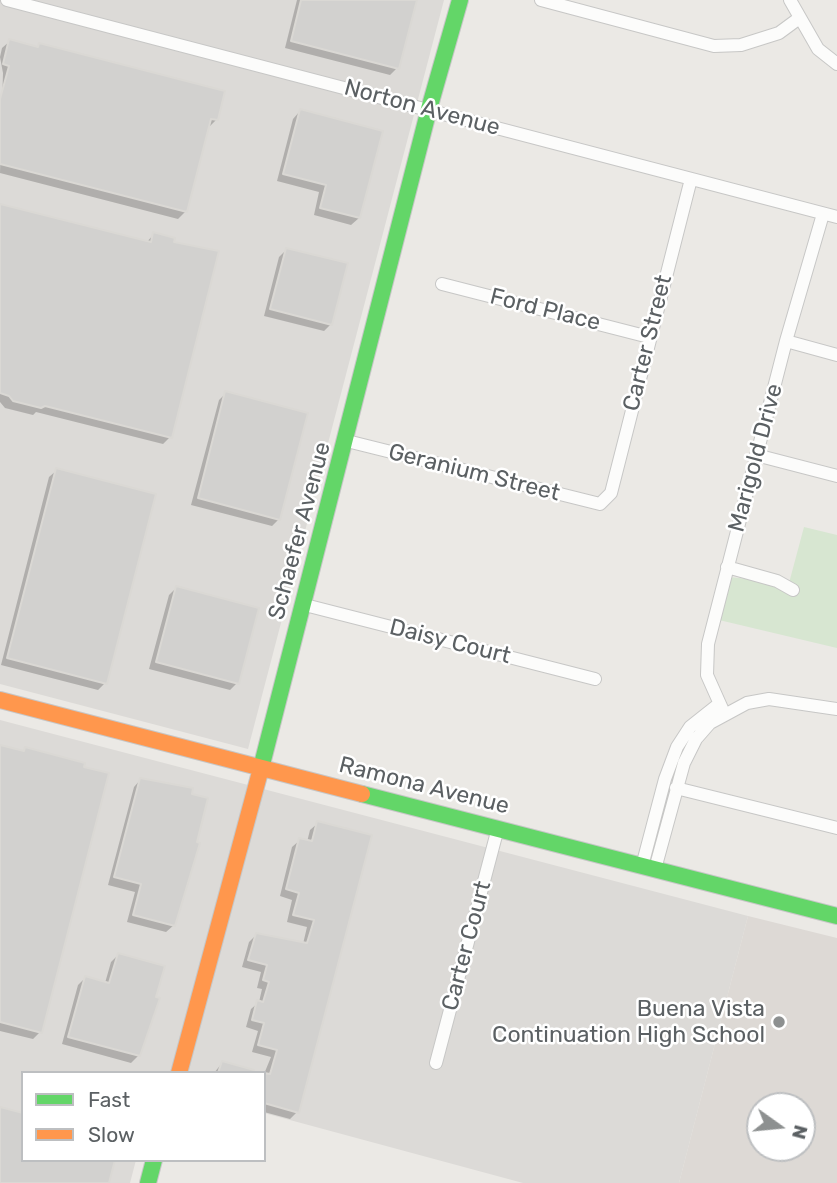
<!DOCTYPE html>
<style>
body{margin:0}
#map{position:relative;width:837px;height:1183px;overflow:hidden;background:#ebe9e5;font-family:Rubik,sans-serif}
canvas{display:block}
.legend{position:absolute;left:21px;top:1071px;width:245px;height:91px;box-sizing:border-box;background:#fff;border:2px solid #bdbfc1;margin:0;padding:9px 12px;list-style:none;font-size:21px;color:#5b6063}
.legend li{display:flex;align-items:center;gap:14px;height:35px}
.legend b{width:35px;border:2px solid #bdbfc1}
.north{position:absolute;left:746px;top:1092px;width:70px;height:70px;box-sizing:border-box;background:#fff;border:2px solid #bdbfc1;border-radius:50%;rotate:105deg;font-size:19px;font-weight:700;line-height:28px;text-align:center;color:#5b6063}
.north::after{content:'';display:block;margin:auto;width:24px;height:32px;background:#8d9090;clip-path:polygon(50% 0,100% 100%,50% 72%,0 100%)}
</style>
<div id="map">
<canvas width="837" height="1183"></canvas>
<ul class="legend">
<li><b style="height:9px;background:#63d668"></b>Fast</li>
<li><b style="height:9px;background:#ff974d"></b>Slow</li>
</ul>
<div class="north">N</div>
</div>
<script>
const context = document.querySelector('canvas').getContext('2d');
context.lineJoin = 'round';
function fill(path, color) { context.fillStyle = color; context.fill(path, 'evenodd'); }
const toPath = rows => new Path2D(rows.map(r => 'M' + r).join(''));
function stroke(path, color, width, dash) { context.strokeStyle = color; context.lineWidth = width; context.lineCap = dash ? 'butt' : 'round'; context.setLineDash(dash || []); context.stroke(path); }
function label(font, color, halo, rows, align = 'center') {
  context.font = font + ' Rubik,sans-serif'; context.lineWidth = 5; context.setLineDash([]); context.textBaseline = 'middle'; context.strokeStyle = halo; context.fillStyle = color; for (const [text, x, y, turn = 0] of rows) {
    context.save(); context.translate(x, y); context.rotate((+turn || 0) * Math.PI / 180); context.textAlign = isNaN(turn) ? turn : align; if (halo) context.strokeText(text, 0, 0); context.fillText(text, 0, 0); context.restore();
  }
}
fill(toPath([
 [0,0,444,0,248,749,0,684],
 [0,720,748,916,679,1183,523,1183,264,1113,264,1073,23,1073,23,1160,136,1160,130,1183,0,1183]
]), '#dcdad7');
fill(toPath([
 [748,916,837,938,837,1183,679,1183],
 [760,1106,802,1106,802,1148,760,1148]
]), '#ddd9d5');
fill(toPath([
 [804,527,837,535,837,648,719,620,729,577,789,583]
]), '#d7e6d1');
fill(toPath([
 [297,0,415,0,397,68,390,75,285,48],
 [10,41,37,48,40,45,216,120,209,127,186,211,178,219,0,173,3,73,0,57,2,48],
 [300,111,359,218,351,225,314,215,319,192,277,181,293,119],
 [0,206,146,243,154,234,170,437,163,444,36,412,33,415,5,408,0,402],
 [286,250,331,324,324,331,264,316,279,257],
 [226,393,279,519,272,526,191,505,219,400],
 [57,470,105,683,98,690,1,665,49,477],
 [176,588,237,683,230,690,149,669,169,595],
 [0,747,23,752,40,1032,33,1039,0,1031],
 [141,779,174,925,166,932,127,922,135,892,108,885,134,787],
 [318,823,370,836,297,1112,290,1119,264,1112,264,1074,271,1057,252,1052,258,1031,246,1027,251,1009,259,1002,262,989,257,988,261,972,242,967,249,942,256,935,303,944,307,927,287,922,292,900,280,896,292,847,300,840,307,842,310,830],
 [118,955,139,1055,131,1063,62,1044,78,985,85,978,105,983,111,962],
 [222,1063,258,1073,214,1073]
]), '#0003');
const building = toPath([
 [301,0,417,0,399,69,291,41,301,0],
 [9,39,38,47,39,43,225,91,218,120,211,119,187,212,0,164,0,99,9,66,3,64,9,39],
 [300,109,383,131,360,218,320,208,326,185,283,174,300,109],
 [0,204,151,242,153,232,175,238,174,242,219,251,172,438,45,406,41,408,13,401,9,396,0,393,0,204],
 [286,248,348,263,332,325,270,309,286,248],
 [225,391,308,413,280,520,198,498,225,391],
 [56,468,156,494,107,684,7,658,56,468],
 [176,586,259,608,239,684,156,662,176,586],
 [0,745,24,751,25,747,85,763,84,767,109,773,42,1033,0,1022,0,745],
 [140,778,193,788,192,794,208,798,197,842,200,843,175,926,133,915,141,884,114,877,140,778],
 [317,821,372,835,299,1113,264,1103,264,1073,270,1074,277,1050,258,1045,264,1023,252,1020,257,1000,263,1002,269,982,263,980,267,965,248,960,256,933,307,943,314,920,293,915,299,893,286,889,299,838,312,841,317,821],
 [118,953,165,966,156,997,160,998,140,1056,68,1037,85,976,109,983,118,953],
 [222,1061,254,1070,254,1073,218,1073,222,1061],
 [0,1107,23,1113,23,1160,115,1160,109,1183,0,1183,0,1107]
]);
fill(building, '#d2d1cf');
stroke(building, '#dad8d4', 2);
const street = toPath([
 [7,0,837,217],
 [541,0,714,46,741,45,779,33,798,19],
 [790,0,818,49,837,64],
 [442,284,649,337],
 [786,341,837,355],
 [347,441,600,504,611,493,691,179],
 [756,455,837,476],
 [727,567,777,581,793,590],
 [305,605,595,679],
 [724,713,707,675,708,644,786,341,823,214],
 [676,788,837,828],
 [642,866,665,779,677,747,690,727,719,704],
 [655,869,684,763,696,739,710,723,747,703,769,699,837,709],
 [436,1063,498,828]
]);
const fast = toPath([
 [260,772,429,109,460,0],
 [362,794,837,916],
 [148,1183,154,1160]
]);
const slow = toPath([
 [0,700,362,794],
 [179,1073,260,772]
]);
stroke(street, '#c7c7c6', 14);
stroke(fast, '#c6c6c6', 18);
stroke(slow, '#c6c6c6', 18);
stroke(street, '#fcfcfb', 12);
stroke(fast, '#63d668', 16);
stroke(slow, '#ff974d', 16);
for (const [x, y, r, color] of [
 [779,1022,7,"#8d9090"]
]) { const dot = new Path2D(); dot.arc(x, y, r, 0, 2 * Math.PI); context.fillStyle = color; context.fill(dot); stroke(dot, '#fff', 2.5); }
label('23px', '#5b6063', '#fff', [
 ["Norton Avenue",422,108,15],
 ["Ford Place",545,310,14],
 ["Carter Street",648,343,-76],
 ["Marigold Drive",756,458,-75],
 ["Geranium Street",474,473,14],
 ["Schaefer Avenue",300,531,-75],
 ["Daisy Court",450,642,14],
 ["Ramona Avenue",424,786,14],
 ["Carter Court",467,946,-75]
]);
label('23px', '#5b6063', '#fff', [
 ["Buena Vista",765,1009],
 ["Continuation High School",765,1035]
], 'right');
</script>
